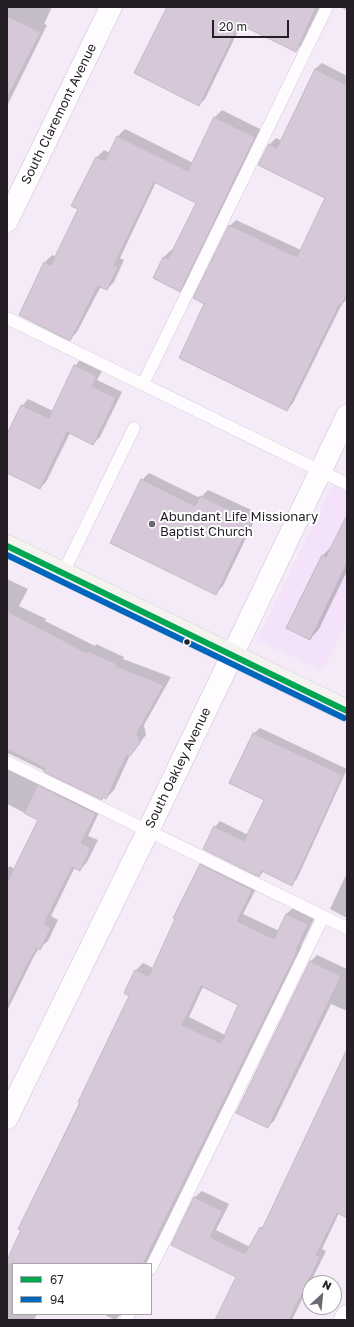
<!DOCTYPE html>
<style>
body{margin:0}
#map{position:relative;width:354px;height:1327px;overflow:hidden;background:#f5ebf8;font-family:"Golos Text",sans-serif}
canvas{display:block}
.frame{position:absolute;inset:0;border:8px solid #251e27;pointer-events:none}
.legend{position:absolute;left:12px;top:1263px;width:140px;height:52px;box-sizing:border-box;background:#fff;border:1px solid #a8a5a9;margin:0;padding:5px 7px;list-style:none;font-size:12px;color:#251e27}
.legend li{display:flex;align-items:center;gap:8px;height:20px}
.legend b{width:20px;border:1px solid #a8a5a9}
.north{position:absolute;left:302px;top:1275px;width:40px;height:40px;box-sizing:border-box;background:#fff;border:1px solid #a8a5a9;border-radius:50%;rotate:27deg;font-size:11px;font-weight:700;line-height:16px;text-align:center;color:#251e27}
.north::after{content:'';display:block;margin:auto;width:14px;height:18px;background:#6e6670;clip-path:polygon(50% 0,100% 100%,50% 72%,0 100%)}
.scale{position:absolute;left:212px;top:20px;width:77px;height:18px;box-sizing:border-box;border:2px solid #251e27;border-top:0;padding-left:5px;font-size:12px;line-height:14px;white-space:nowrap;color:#251e27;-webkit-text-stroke:3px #fff;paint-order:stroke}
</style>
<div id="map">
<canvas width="354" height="1327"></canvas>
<div class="frame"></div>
<ul class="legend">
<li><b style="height:5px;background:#00a651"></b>67</li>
<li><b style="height:5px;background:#0065bd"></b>94</li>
</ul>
<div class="north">N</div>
<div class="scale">20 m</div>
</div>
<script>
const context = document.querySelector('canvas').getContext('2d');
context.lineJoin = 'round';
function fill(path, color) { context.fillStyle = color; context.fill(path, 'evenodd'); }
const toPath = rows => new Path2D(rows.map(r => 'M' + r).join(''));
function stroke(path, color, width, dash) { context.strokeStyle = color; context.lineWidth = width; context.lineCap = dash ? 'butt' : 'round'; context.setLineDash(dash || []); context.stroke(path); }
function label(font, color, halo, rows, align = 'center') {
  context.font = font + ' "Golos Text",sans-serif'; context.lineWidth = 4; context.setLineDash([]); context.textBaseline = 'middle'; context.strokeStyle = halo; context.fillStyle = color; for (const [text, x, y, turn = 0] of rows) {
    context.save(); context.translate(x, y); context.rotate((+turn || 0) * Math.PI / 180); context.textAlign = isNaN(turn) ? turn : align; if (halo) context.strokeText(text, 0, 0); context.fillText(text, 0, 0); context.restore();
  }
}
fill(toPath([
 [335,479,347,484,347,621,322,671,257,640]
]), '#f3e2f9');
fill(toPath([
 [7,7,52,7,44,24,47,25,7,106],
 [168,7,320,7,301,45,296,51,241,25,205,99,199,104],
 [340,7,347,7,347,11],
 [322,63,347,76,347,299,342,304,293,403,287,410,206,303,230,226,236,220,301,250,326,198,259,165,270,144,276,138,282,141,315,69],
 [222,110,262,130,187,283,180,290,154,278,164,257,171,250,173,251,197,202,156,182,120,258,124,260,114,282,107,289,101,286,77,332,70,339,20,315,45,262,52,255,56,257,80,209,73,206,97,157,104,150,110,153,118,136,125,129,193,163,215,117],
 [81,359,103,369,97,380,122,392,100,437,93,444,70,433,46,482,40,488,7,472,7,436,22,406,28,399,53,411,75,366],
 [149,473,200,498,208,490,258,513,223,586,216,593,142,480],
 [347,517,347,571,319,629,310,639,322,556,332,546],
 [7,579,28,589,19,606,46,619,45,621,95,646,96,644,124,657,123,659,171,677,144,725,146,735,130,755,114,790,106,798,104,797,102,799,10,754,7,754,8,758,102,806,88,836,98,840,87,862,80,870,75,867,51,916,58,920,48,941,39,948,33,958,7,1011,7,869,10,866,15,869,39,820,7,804],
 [260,728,347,769,297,879,291,884,264,871,259,876,215,827,220,821,248,835,266,799,230,783,254,733],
 [208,858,259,883,243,914,279,931,286,914,294,907,315,917,301,946,303,947,146,1264,13,1264,13,1314,37,1314,34,1320,7,1320,7,1262,22,1230,34,1197,118,1023,130,995,125,993,136,970,143,963,153,968,200,865],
 [203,987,240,1005,225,1035,189,1017],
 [347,873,347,918,330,909],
 [317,955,347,969,347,1011,331,1004,274,1121,267,1127,237,1112,311,961],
 [347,1051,347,1205,339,1213,322,1249,326,1251,292,1320,216,1320,237,1276,172,1244,195,1197,202,1191,229,1204,216,1230,250,1247,261,1228,266,1223],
 [103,1314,121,1314,115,1320]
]), '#0003');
const building = toPath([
 [167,7,316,7,296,52,239,24,199,106,134,73,167,7],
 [7,16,41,32,7,98,7,16],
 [315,69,347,85,347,294,341,306,339,305,287,411,179,358,204,304,193,298,229,225,297,257,325,198,258,165,269,144,277,148,315,69],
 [214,117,255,137,180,292,153,278,163,257,168,259,196,203,154,182,114,265,118,267,107,290,98,286,70,341,19,315,44,262,51,265,78,209,71,206,96,157,105,161,117,136,188,171,214,117],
 [74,365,97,376,92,386,116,398,93,445,67,432,40,489,7,473,7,434,21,405,49,418,74,365],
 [141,479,195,506,200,496,252,520,216,595,110,543,141,479],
 [347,515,347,563,310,640,286,628,322,555,326,557,347,515],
 [7,611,87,653,88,651,117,664,116,666,164,685,137,733,140,743,130,756,127,755,106,799,103,797,102,800,44,772,45,769,37,764,7,749,7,611],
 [253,733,343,775,292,886,262,871,259,877,203,849,214,826,244,841,264,800,229,783,253,733],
 [38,785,96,814,81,843,91,848,80,871,72,867,44,924,51,928,40,950,37,948,26,967,7,1006,7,883,38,820,24,813,38,785],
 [200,864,252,890,237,921,274,939,286,914,308,924,295,953,296,954,143,1264,7,1264,7,1260,21,1230,18,1229,80,1103,78,1102,129,996,124,993,135,970,149,976,175,919,173,918,200,864],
 [201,986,238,1005,221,1043,182,1025,201,986],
 [310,961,341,976,268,1128,236,1113,310,961],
 [347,1049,347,1218,337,1213,316,1255,320,1257,289,1320,215,1320,236,1277,171,1245,194,1197,223,1211,210,1237,245,1254,260,1227,262,1229,347,1049]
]);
fill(building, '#d7c8d9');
stroke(building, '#c2b9c3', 1);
const lane = toPath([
 [7,318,347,484],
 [143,384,327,7],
 [63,573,134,428],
 [7,762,347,928],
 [151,1268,323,917],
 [126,1320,129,1314]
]);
const street = toPath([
 [7,221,111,7],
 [7,1118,148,831,347,416],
 [345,1320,347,1316]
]);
const secondary = toPath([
 [7,546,347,711]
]);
stroke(lane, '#ccc4cf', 13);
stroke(street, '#ccc4cf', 23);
stroke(secondary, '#ccc4cf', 23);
stroke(lane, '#fefcfe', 12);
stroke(street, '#fefcfe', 22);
stroke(secondary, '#f4f3f0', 22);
stroke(toPath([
 [7,546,347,711]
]), '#00a651', 6);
stroke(toPath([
 [7,555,344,718]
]), '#0065bd', 6);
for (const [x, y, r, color] of [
 [152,524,4,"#6e6670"],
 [187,642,3.5,"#251e27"]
]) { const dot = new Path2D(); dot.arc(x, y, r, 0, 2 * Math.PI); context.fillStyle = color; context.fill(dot); stroke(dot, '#fff', 1.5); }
label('13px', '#251e27', '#fff', [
 ["South Claremont Avenue",59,114,-64],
 ["South Oakley Avenue",178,768,-64]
]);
label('13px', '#251e27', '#fff', [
 ["Abundant Life Missionary",160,517],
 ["Baptist Church",160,532]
], 'left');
</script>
